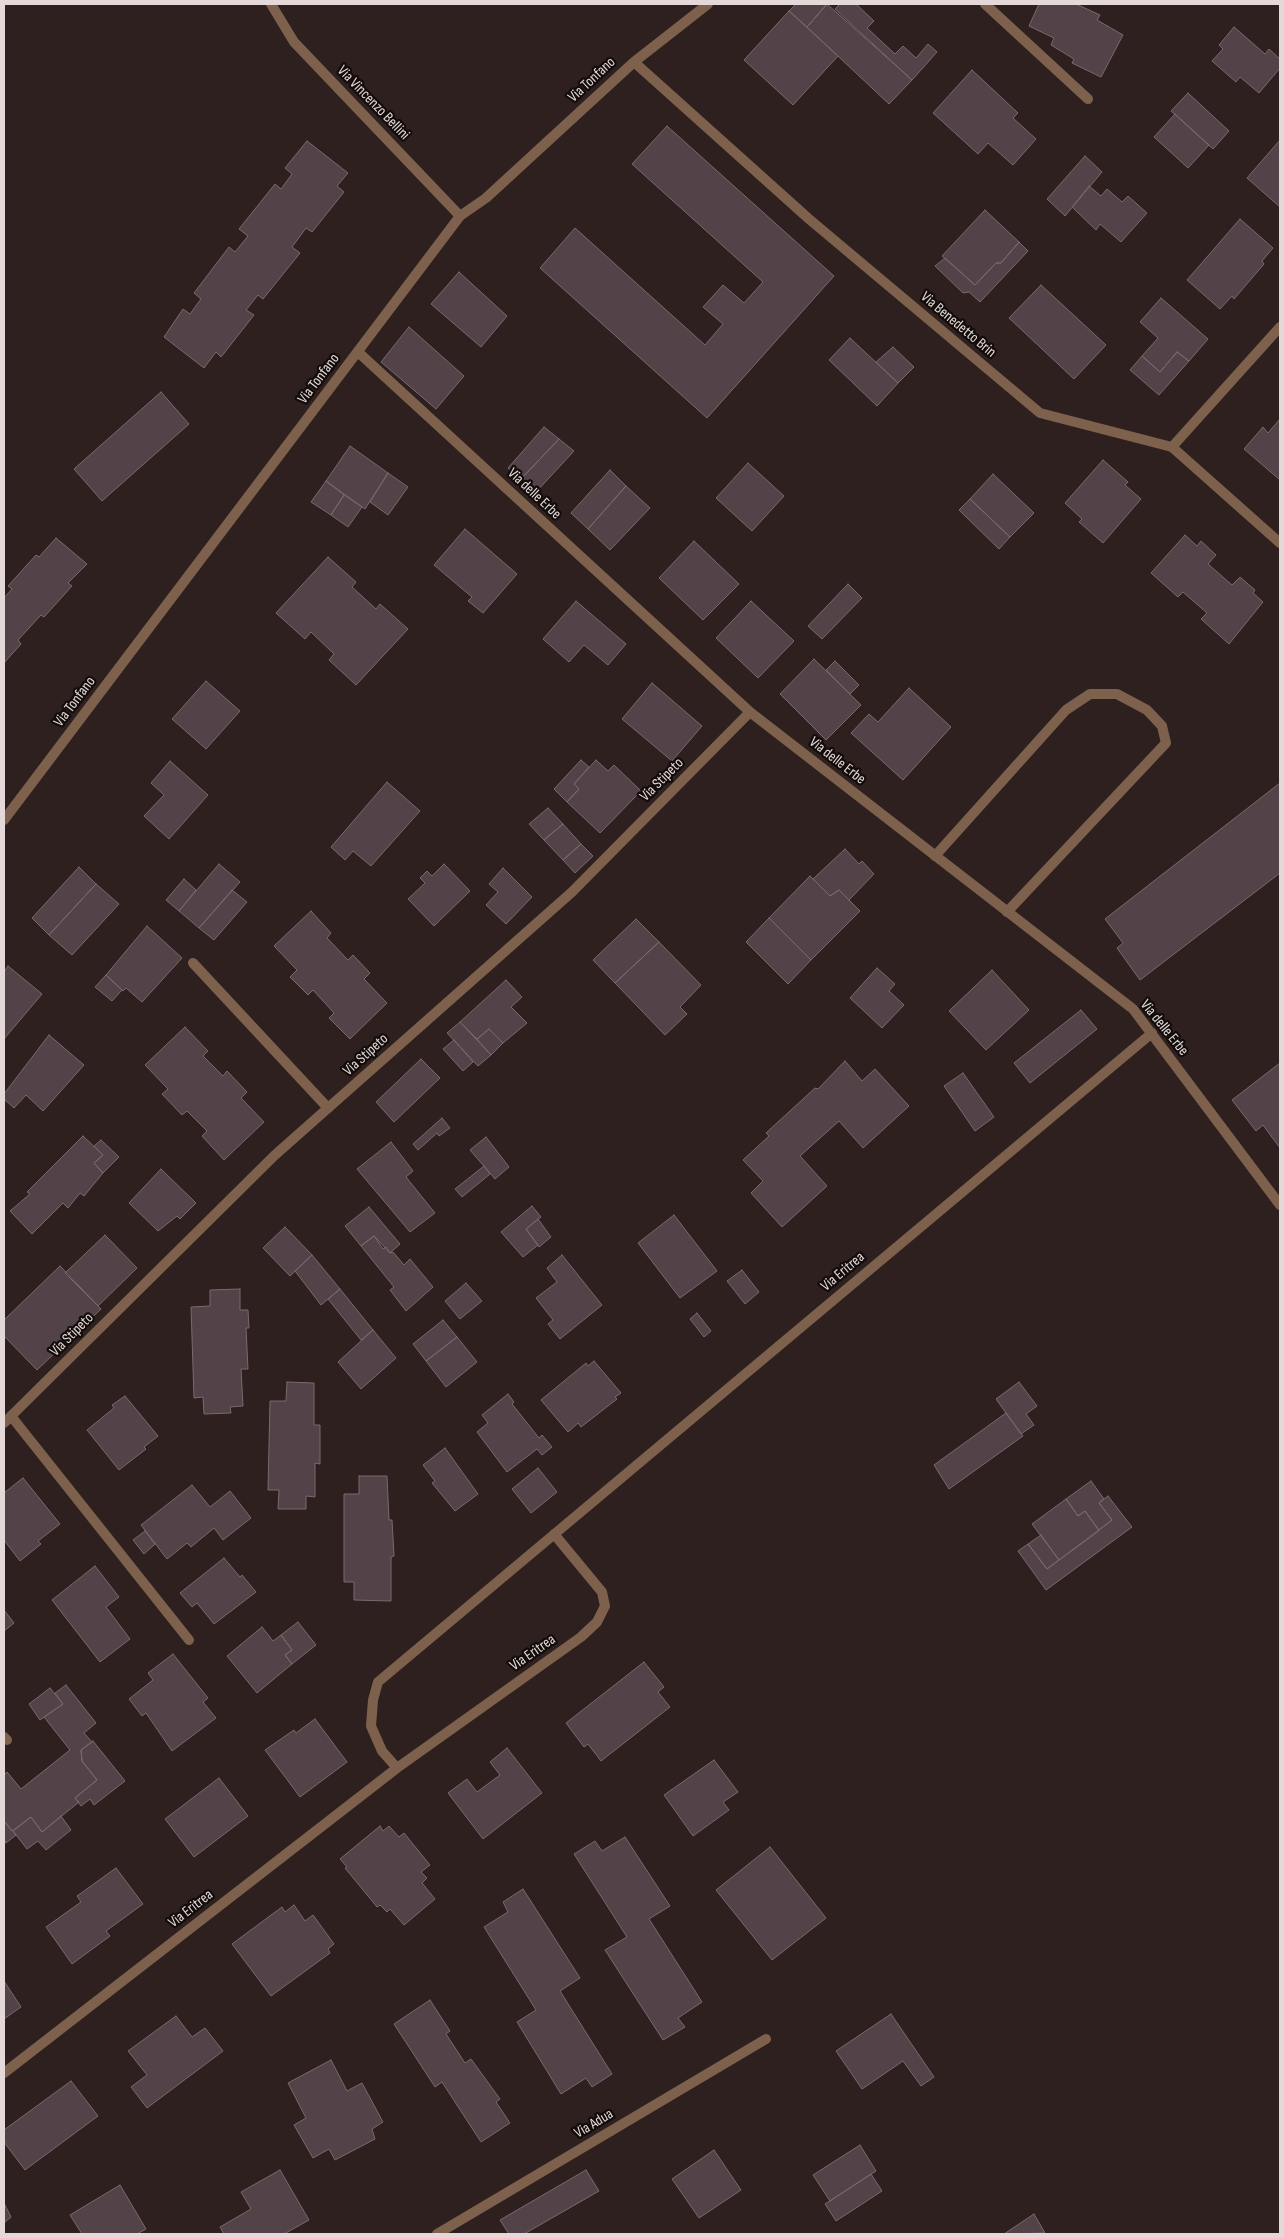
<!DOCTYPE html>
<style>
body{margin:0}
#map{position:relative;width:1284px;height:2238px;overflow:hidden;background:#2e201e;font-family:"Sofia Sans Condensed",sans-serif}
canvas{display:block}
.frame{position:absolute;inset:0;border:5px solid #e4d9d8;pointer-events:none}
</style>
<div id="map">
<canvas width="1284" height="2238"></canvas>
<div class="frame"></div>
</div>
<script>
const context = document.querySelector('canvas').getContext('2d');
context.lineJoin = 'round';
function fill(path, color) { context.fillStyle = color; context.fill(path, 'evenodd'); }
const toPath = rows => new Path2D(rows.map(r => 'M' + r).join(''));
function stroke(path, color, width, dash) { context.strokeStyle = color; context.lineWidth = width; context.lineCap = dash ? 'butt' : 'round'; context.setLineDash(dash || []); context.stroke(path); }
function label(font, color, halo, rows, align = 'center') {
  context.font = font + ' "Sofia Sans Condensed",sans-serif'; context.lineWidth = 4.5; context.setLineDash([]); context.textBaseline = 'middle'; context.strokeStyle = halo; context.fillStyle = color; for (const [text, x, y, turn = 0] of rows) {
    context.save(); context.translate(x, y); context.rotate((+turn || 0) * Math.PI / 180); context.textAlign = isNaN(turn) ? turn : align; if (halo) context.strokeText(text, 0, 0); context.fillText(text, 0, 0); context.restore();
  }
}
const building = toPath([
 [796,4,827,4,807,27,789,11,796,4],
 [827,4,912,80,889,104,807,27,827,4],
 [840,4,856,4,874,21,867,28,895,54,903,46,916,58,928,44,937,52,912,80,835,9,840,4],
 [1039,4,1076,4,1100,15,1097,20,1123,35,1101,77,1072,63,1074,59,1051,45,1054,38,1029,26,1039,4],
 [789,11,838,56,793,105,744,60,789,11],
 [1234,27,1265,54,1269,49,1280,59,1280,68,1259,93,1240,77,1236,82,1212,61,1223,49,1219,45,1234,27],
 [972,70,1018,113,1013,118,1036,139,1013,165,988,143,978,154,933,113,972,70],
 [1188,93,1229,131,1213,149,1171,111,1188,93],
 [1175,114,1209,145,1188,168,1154,137,1175,114],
 [667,126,834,276,707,418,540,268,575,228,705,345,723,324,703,307,723,285,744,303,763,282,632,164,667,126],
 [1280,140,1280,207,1247,178,1280,140],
 [307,141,348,173,337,186,344,192,312,232,306,228,292,247,300,253,263,299,258,295,246,310,254,315,221,357,216,352,204,368,164,337,183,309,190,314,201,299,194,293,229,247,235,252,248,236,239,229,275,184,281,189,292,174,285,168,307,141],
 [1085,156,1102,172,1065,216,1047,199,1085,156],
 [1089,186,1101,196,1107,189,1122,202,1128,196,1147,213,1121,242,1100,224,1096,230,1072,207,1089,186],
 [985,210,1019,242,1001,263,996,263,975,285,942,256,985,210],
 [1240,219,1273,248,1262,261,1264,264,1234,299,1232,296,1220,309,1187,280,1240,219],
 [1019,242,1028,251,980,302,969,292,963,293,935,266,945,258,975,285,996,263,1001,263,1019,242],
 [459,272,507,316,481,347,431,304,459,272],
 [1041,285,1106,345,1074,379,1009,318,1041,285],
 [1161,298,1208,339,1189,361,1177,352,1160,372,1142,356,1158,338,1140,322,1161,298],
 [409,327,464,376,436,409,381,362,409,327],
 [850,338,898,383,877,406,829,360,850,338],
 [893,347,914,367,898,383,876,362,893,347],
 [1177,352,1189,361,1159,395,1130,370,1142,356,1160,372,1177,352],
 [161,392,189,424,102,501,74,469,161,392],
 [1280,419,1280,480,1244,449,1263,427,1268,433,1280,419],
 [544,427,559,439,521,479,508,468,544,427],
 [559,439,574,451,536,492,521,479,559,439],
 [350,446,388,473,365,509,326,481,350,446],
 [1103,460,1128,482,1125,485,1141,499,1103,543,1079,522,1082,519,1065,503,1103,460],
 [748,463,784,496,752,531,716,498,748,463],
 [610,470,626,486,588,529,571,513,610,470],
 [388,473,408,487,388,515,370,502,388,473],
 [993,474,1034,513,1010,537,970,499,993,474],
 [326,481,344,495,331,515,311,502,326,481],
 [626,486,650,508,610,550,588,529,626,486],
 [344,495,362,507,348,527,331,515,344,495],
 [970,499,1010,537,999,549,959,510,970,499],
 [465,529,517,574,483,613,468,601,472,597,434,565,465,529],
 [1185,535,1197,546,1201,541,1216,555,1208,564,1232,585,1240,577,1255,590,1253,593,1263,602,1229,644,1201,619,1207,613,1183,592,1178,597,1151,573,1185,535],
 [56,538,87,564,68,583,72,586,44,617,41,615,18,640,21,644,4,663,4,598,12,589,8,586,36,555,39,557,56,538],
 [694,541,739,584,703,620,659,578,694,541],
 [328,557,356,582,352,587,376,609,380,604,408,629,356,685,329,660,334,654,311,632,305,639,276,613,328,557],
 [848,584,862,598,822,639,808,626,848,584],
 [576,601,626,644,608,665,584,645,569,662,543,639,576,601],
 [751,601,794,641,758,678,716,638,751,601],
 [814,659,861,705,826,740,780,694,814,659],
 [835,661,859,685,850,694,826,670,835,661],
 [206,681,240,711,206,749,172,719,206,681],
 [652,683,702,726,672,761,622,719,652,683],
 [909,688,951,727,903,780,851,733,869,714,878,722,909,688],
 [581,760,589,767,574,784,579,789,567,802,554,789,581,760],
 [596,760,608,771,614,765,641,791,600,833,567,802,579,789,574,784,596,760],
 [170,761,208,795,169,839,144,816,164,795,151,783,170,761],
 [387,782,420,811,371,866,353,851,345,860,331,847,387,782],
 [1280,783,1280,873,1140,980,1117,948,1123,943,1105,919,1280,783],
 [548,808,563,824,544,840,529,824,548,808],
 [563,824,581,844,563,860,544,840,563,824],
 [581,844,593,856,575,873,563,860,581,844],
 [845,849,859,864,862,861,874,874,849,900,839,890,830,896,813,879,845,849],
 [219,864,240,882,199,928,179,911,219,864],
 [444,864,470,891,434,926,408,899,425,883,420,878,427,871,432,876,444,864],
 [79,867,96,884,49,935,32,918,79,867],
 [503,868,532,897,506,924,486,905,498,892,489,884,503,868],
 [810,876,830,896,839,890,860,911,811,960,769,918,810,876],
 [184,879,196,890,179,911,166,900,184,879],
 [96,884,119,904,72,955,49,935,96,884],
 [232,890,247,902,214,940,199,928,232,890],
 [311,911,331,933,327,938,348,960,353,955,370,973,364,979,387,1003,350,1039,329,1018,334,1013,313,990,308,995,290,977,297,970,274,946,311,911],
 [769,918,811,960,788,984,746,942,769,918],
 [636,919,659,942,615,983,593,960,636,919],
 [147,926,182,958,142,1002,126,988,123,991,106,975,147,926],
 [659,942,701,985,680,1007,687,1014,665,1035,615,983,659,942],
 [8,966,42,994,4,1039,4,972,8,966],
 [877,968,895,984,889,991,904,1005,882,1028,850,998,877,968],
 [992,970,1029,1010,986,1050,949,1011,992,970],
 [106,975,122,990,112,1001,95,987,106,975],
 [506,980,522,997,511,1007,527,1023,503,1043,489,1029,477,1039,460,1022,506,980],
 [1081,1010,1097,1029,1030,1083,1014,1063,1081,1010],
 [460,1022,491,1055,478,1066,447,1033,460,1022],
 [185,1027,208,1051,203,1056,223,1076,227,1071,247,1092,241,1098,264,1122,224,1160,202,1136,207,1131,187,1111,182,1115,162,1094,168,1089,145,1065,185,1027],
 [489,1029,503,1043,491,1055,477,1039,489,1029],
 [49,1035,84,1065,43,1111,26,1095,14,1108,4,1099,4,1094,49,1035],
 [454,1040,473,1062,463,1071,443,1049,454,1040],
 [421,1059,440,1078,394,1122,376,1102,421,1059],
 [845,1061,862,1081,875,1069,909,1106,863,1148,839,1121,800,1156,827,1186,782,1227,751,1193,763,1181,743,1160,769,1136,766,1133,815,1088,818,1089,845,1061],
 [1280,1063,1280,1148,1263,1125,1256,1131,1232,1100,1280,1063],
 [963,1073,994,1117,975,1131,944,1086,963,1073],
 [442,1118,450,1128,439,1136,437,1133,418,1150,413,1144,442,1118],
 [83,1136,103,1155,94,1163,103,1173,84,1196,80,1193,68,1208,63,1203,32,1234,10,1211,30,1194,27,1192,83,1136],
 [486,1137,509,1167,495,1179,470,1150,486,1137],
 [101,1140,119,1157,103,1173,94,1163,103,1155,94,1146,101,1140],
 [391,1142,413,1171,406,1177,435,1213,410,1232,357,1169,391,1142],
 [484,1166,490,1174,462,1197,455,1189,484,1166],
 [161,1169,196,1203,180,1219,177,1216,158,1231,129,1203,161,1169],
 [532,1206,541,1217,526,1229,538,1245,523,1257,501,1232,532,1206],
 [369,1207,400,1244,390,1253,374,1236,361,1246,345,1226,369,1207],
 [674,1215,717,1271,680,1298,638,1243,674,1215],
 [538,1219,551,1237,539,1247,526,1229,538,1219],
 [285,1227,312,1255,290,1276,263,1248,285,1227],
 [105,1235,137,1268,98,1306,65,1273,105,1235],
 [374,1236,383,1249,386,1247,390,1253,393,1252,404,1265,410,1259,433,1287,406,1311,390,1290,394,1287,361,1246,374,1236],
 [312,1255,340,1289,321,1305,295,1271,312,1255],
 [562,1255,602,1305,560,1339,548,1324,553,1320,536,1298,557,1282,547,1268,562,1255],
 [60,1266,101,1309,37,1370,4,1336,4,1320,60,1266],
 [742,1270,759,1292,745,1304,727,1281,742,1270],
 [466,1283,482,1301,460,1319,445,1301,466,1283],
 [240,1289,240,1310,248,1310,249,1328,246,1328,248,1369,241,1369,243,1406,230,1407,231,1413,204,1414,203,1397,194,1398,191,1307,210,1306,210,1290,240,1289],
 [340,1289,373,1330,361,1340,328,1299,340,1289],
 [697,1313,711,1331,704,1337,690,1319,697,1313],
 [443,1320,457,1337,426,1361,413,1344,443,1320],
 [373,1330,396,1358,361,1389,338,1362,373,1330],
 [457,1337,477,1362,446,1387,426,1361,457,1337],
 [594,1361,621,1393,615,1397,617,1399,581,1427,578,1423,568,1432,541,1400,586,1363,588,1366,594,1361],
 [287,1382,314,1383,314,1425,320,1425,320,1464,315,1463,315,1497,306,1496,306,1509,278,1509,279,1490,268,1490,270,1401,286,1401,287,1382],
 [1019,1382,1037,1406,1026,1414,1034,1425,1021,1434,996,1399,1019,1382],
 [508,1394,514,1402,512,1404,539,1438,542,1435,552,1447,542,1455,537,1449,507,1472,477,1432,488,1423,482,1415,508,1394],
 [125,1396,158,1436,144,1447,146,1449,119,1470,87,1430,114,1408,112,1405,125,1396],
 [1006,1413,1023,1436,949,1489,934,1465,1006,1413],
 [445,1448,478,1494,455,1511,432,1483,435,1481,423,1465,445,1448],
 [538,1468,557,1492,531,1513,512,1489,538,1468],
 [359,1476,387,1476,389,1520,392,1520,394,1556,391,1557,391,1601,354,1600,354,1582,344,1582,344,1494,359,1494,359,1476],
 [23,1478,60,1524,38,1541,41,1544,20,1561,4,1540,4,1493,23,1478],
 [1091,1481,1104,1499,1099,1503,1112,1520,1099,1530,1085,1511,1078,1516,1066,1499,1091,1481],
 [192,1485,210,1507,230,1491,251,1518,223,1540,214,1528,191,1547,187,1543,167,1559,141,1525,192,1485],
 [1108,1496,1132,1527,1046,1590,1018,1551,1028,1544,1047,1569,1112,1520,1099,1503,1108,1496],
 [1066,1499,1078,1516,1085,1511,1099,1531,1059,1560,1032,1524,1066,1499],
 [145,1531,155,1544,144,1554,133,1540,145,1531],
 [1041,1535,1059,1560,1047,1569,1028,1544,1041,1535],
 [224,1558,240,1577,242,1575,256,1592,214,1624,197,1603,192,1607,180,1593,224,1558],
 [95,1566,119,1597,106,1607,130,1639,100,1662,52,1600,95,1566],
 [4,1610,14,1623,4,1631,4,1610],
 [298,1622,316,1645,292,1664,285,1655,292,1650,281,1635,298,1622],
 [262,1627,273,1641,281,1635,292,1650,285,1655,292,1664,257,1693,227,1656,262,1627],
 [173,1654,208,1698,203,1702,216,1718,172,1751,146,1713,142,1716,129,1699,153,1680,148,1673,173,1654],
 [644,1662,664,1687,658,1692,670,1707,601,1761,588,1744,584,1747,566,1723,644,1662],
 [66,1685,96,1723,84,1733,92,1742,81,1750,82,1761,97,1780,75,1798,79,1802,42,1832,31,1817,12,1831,4,1821,4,1775,7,1772,21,1789,70,1750,44,1717,63,1704,55,1693,66,1685],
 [50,1688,63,1704,40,1720,29,1704,50,1688],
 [315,1719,347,1762,300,1797,265,1750,294,1730,296,1733,315,1719],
 [93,1741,125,1781,94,1805,90,1799,81,1806,75,1798,97,1780,82,1761,81,1750,93,1741],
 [507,1748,542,1793,483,1839,448,1793,467,1779,477,1792,500,1775,490,1762,507,1748],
 [714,1760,738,1792,723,1802,729,1810,693,1836,664,1795,714,1760],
 [219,1778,248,1816,194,1857,165,1819,219,1778],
 [61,1816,71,1830,46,1850,38,1841,27,1849,13,1831,31,1817,42,1832,61,1816],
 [4,1821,16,1835,6,1843,4,1839,4,1821],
 [380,1826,383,1831,389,1826,399,1837,404,1833,430,1865,421,1872,427,1878,422,1883,435,1899,404,1925,390,1909,387,1912,380,1905,377,1907,345,1868,347,1867,340,1859,380,1826],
 [625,1837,670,1906,649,1919,702,2002,678,2018,685,2027,663,2040,605,1950,627,1937,574,1854,595,1841,602,1851,625,1837],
 [770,1847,826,1918,772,1960,716,1890,770,1847],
 [116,1868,143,1904,106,1931,110,1936,72,1964,46,1927,81,1902,77,1896,116,1868],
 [523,1889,580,1978,560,1991,612,2074,592,2087,586,2078,561,2094,517,2022,536,2010,484,1927,508,1912,503,1902,523,1889],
 [294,1905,305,1921,313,1915,334,1944,328,1949,330,1953,271,1996,232,1944,282,1907,285,1912,294,1905],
 [4,1981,21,2007,4,2019,4,1981],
 [430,2000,450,2031,446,2034,465,2063,471,2059,500,2099,496,2102,510,2123,481,2142,442,2082,435,2087,394,2024,430,2000],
 [891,2014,934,2077,921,2086,903,2061,862,2089,836,2051,891,2014],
 [176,2016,192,2037,205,2028,223,2051,147,2108,131,2087,147,2075,128,2051,176,2016],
 [331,2060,347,2091,362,2083,383,2122,372,2129,375,2139,335,2160,329,2149,313,2158,294,2125,306,2118,288,2083,331,2060],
 [71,2081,98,2116,25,2170,4,2142,4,2130,71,2081],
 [860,2145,876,2171,830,2201,813,2175,860,2145],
 [714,2150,741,2190,699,2218,672,2179,714,2150],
 [280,2170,309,2220,284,2234,224,2234,220,2227,251,2209,241,2192,280,2170],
 [586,2170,599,2191,524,2234,509,2234,500,2220,586,2170],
 [871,2174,882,2191,836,2221,825,2204,871,2174],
 [120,2185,146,2229,137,2234,82,2234,70,2215,120,2185],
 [4,2203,11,2217,4,2223,4,2203],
 [1034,2214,1045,2233,1004,2234,1034,2214]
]);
fill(building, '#534349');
stroke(building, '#7a696e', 1);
stroke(toPath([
 [1172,447,1280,543],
 [935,856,1066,710,1090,694,1117,694,1147,710,1162,726,1166,743,1007,912],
 [193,963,328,1108]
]), '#7e614d', 10);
stroke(toPath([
 [271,4,294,42,460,216],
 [985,4,1088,99],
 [634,62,809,219,1040,413,1172,447,1280,327],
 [358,352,750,712,1133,1009,1280,1205],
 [4,820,460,216,486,198,634,62,708,4],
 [11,1416,189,1640],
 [4,1423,275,1155,572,892,750,712],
 [4,1737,7,1740],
 [397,1768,382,1751,371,1726,373,1700,378,1682,1152,1033],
 [4,2073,397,1768,581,1637,597,1622,605,1606,602,1592,554,1534],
 [437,2234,766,2039]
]), '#7e614d', 10);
label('15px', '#e4d9d8', '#120c0b', [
 ["Via Tonfano",592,80,-43],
 ["Via Vincenzo Bellini",373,103,46],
 ["Via Benedetto Brin",958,325,40],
 ["Via Tonfano",319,379,-53],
 ["Via delle Erbe",534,494,43],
 ["Via Tonfano",75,702,-53],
 ["Via delle Erbe",837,761,38],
 ["Via Stipeto",662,780,-45],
 ["Via delle Erbe",1164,1028,51],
 ["Via Stipeto",366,1055,-42],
 ["Via Eritrea",843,1272,-40],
 ["Via Stipeto",72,1335,-45],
 ["Via Eritrea",533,1653,-35],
 ["Via Eritrea",191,1909,-38],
 ["Via Adua",594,2124,-31]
]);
</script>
